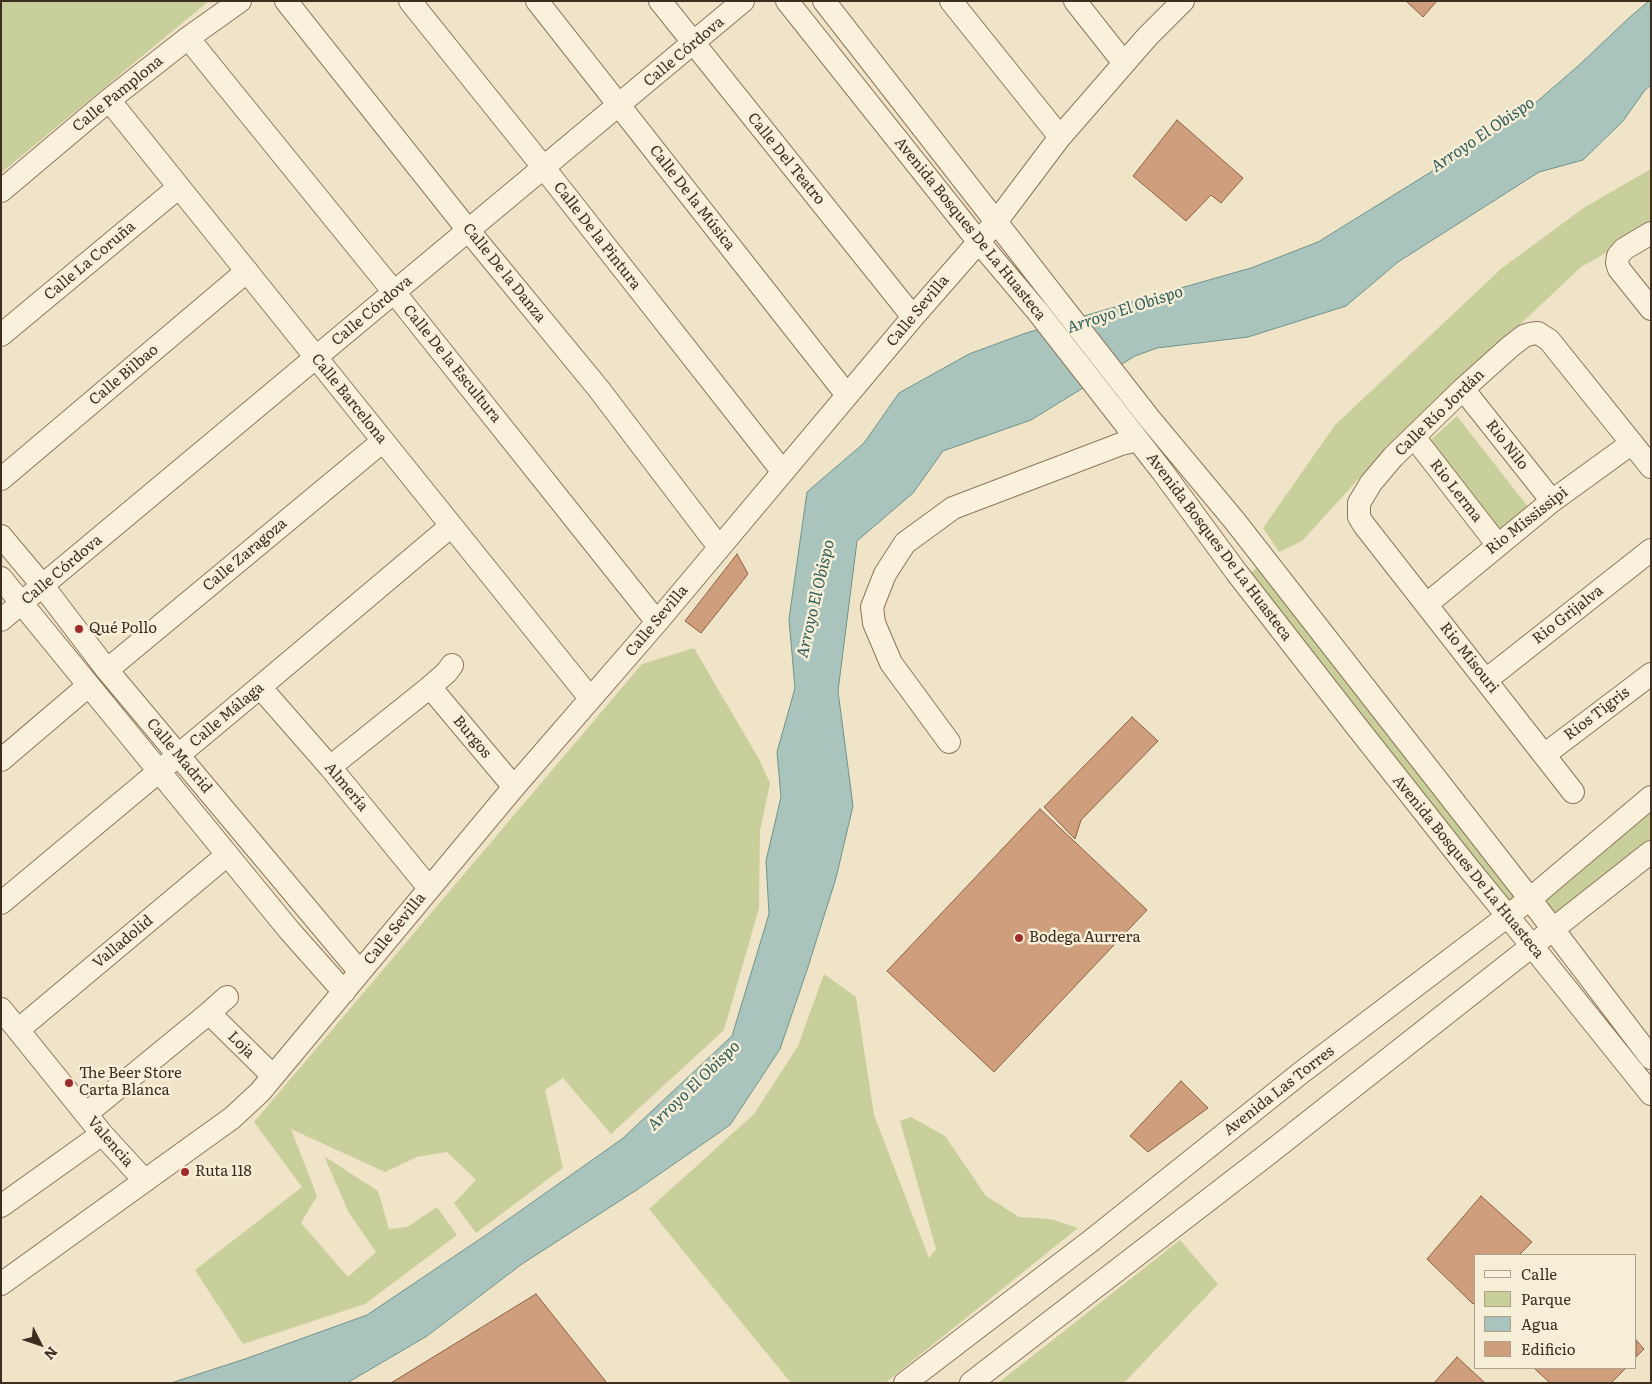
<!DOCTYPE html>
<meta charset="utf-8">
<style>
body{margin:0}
#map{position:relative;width:1652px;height:1384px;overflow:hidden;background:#f0e4c8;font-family:Literata,serif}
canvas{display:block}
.frame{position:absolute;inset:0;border:2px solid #3d2e20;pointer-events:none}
.legend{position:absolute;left:1474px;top:1254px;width:162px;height:115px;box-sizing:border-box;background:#f7eed8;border:1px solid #ada18e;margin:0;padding:6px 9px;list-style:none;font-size:15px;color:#3d2e20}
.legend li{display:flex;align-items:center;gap:10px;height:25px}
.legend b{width:25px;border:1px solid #ada18e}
.north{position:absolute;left:15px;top:1319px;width:50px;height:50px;-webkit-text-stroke:4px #f7eed8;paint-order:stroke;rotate:131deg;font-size:14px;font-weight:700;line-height:20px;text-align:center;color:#3d2e20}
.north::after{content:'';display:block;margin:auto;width:18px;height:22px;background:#3d2e20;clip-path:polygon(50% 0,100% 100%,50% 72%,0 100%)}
</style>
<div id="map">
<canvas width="1652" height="1384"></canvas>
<div class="frame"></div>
<ul class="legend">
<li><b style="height:6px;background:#faf1dc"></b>Calle</li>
<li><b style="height:14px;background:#c9cf9b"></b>Parque</li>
<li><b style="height:14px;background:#a9c4bc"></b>Agua</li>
<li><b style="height:14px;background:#cf9f7d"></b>Edificio</li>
</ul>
<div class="north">N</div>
</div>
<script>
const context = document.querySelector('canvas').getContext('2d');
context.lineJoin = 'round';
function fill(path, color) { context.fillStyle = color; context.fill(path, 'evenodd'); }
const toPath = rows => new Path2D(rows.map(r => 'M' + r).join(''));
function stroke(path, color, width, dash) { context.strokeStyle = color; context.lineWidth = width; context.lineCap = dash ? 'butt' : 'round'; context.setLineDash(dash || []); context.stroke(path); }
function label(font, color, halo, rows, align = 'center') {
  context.font = font + ' Literata,serif'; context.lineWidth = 5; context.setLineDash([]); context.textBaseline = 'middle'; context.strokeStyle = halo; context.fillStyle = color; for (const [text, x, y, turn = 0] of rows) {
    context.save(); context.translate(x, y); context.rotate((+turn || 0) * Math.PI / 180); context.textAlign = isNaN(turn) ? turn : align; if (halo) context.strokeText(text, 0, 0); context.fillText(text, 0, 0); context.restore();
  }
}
fill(toPath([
 [1,1,209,1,1,173],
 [1651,169,1651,228,1581,267,1374,462,1302,541,1279,552,1263,528,1335,425,1502,268,1585,207],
 [1457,416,1532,512,1497,540,1424,446],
 [1273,554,1536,892,1651,802,1651,845,1558,919,1536,892,1506,916,1241,581],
 [694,648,760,761,770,783,760,831,759,908,724,1030,611,1134,563,1078,545,1090,563,1168,476,1233,454,1203,476,1180,447,1152,417,1157,385,1172,291,1129,317,1196,301,1223,348,1277,376,1252,349,1213,324,1156,378,1191,389,1229,407,1227,437,1207,457,1235,365,1304,243,1344,195,1270,302,1187,254,1122,642,664],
 [824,974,856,997,874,1115,929,1258,936,1249,900,1121,911,1117,945,1136,986,1196,1019,1217,1051,1219,1078,1228,885,1383,791,1383,649,1209,754,1114,798,1046],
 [1180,1240,1218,1284,1124,1383,998,1383]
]), '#c9cf9b');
const water = toPath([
 [1649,1,1651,1,1651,85,1645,90,1623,121,1583,160,1539,172,1398,262,1346,306,1248,337,1157,348,1135,356,1031,420,943,451,913,493,857,541,838,691,853,806,836,878,807,970,780,1049,730,1125,638,1189,522,1264,427,1336,347,1383,171,1383,245,1359,367,1315,486,1235,622,1139,732,1036,769,914,766,861,781,797,777,752,795,688,789,619,807,492,864,443,899,393,969,354,1026,333,1142,299,1251,268,1318,242,1518,118,1578,66,1630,17,1649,1]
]);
fill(water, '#a9c4bc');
stroke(water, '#6f938a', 1);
const building = toPath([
 [1406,1,1437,1,1423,17,1406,1],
 [1177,120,1243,178,1221,203,1211,195,1186,221,1133,176,1177,120],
 [737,554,748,574,701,633,685,621,737,554],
 [1132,717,1158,741,1081,820,1075,839,1044,807,1132,717],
 [1040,809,1147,910,994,1072,887,971,1040,809],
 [1181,1081,1208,1108,1148,1152,1130,1136,1181,1081],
 [1481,1196,1532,1242,1519,1255,1476,1255,1476,1301,1473,1304,1427,1259,1481,1196],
 [536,1294,607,1383,391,1383,536,1294],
 [1636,1340,1644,1349,1636,1357,1636,1340],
 [1457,1357,1485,1383,1434,1383,1457,1357],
 [1534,1368,1626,1368,1611,1383,1550,1383,1534,1368]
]);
fill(building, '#cf9f7d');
stroke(building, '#8d5f41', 1);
const minor = toPath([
 [286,1,468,230,598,388,719,547],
 [410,1,544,168,783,472],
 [537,1,847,395],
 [660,1,913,317],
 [787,1,978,241,1038,312,1162,471,1237,573,1357,727,1466,865,1532,946,1651,1094],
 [824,1,1149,418,1234,520,1530,899,1651,1058],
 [951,1,1060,137],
 [1075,1,1124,63],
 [188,38,394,292,657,622],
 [109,100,590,698],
 [1,191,109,100,188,38,240,1],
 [1651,233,1624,249,1618,256,1617,263,1619,269,1651,309],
 [1,335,179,187],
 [1463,389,1552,501],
 [1414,437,1497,544],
 [1,479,247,271],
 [1,536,43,586,107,670,360,972],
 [1,578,289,930,344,992],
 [1427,604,1552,501,1632,443],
 [1,620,743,1],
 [107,670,383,441],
 [1486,680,1651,550],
 [260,687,330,767,429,888],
 [430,687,514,787],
 [949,742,891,663,874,623,872,607,885,574,905,543,953,508,1121,444,1138,440],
 [1544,755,1651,674],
 [1,760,88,686],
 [330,767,430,687,447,672,452,665],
 [1573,792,1364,525,1359,517,1359,503,1371,483,1393,457,1463,389,1511,346,1524,336,1530,334,1538,333,1549,340,1651,467],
 [1,903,260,687,451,526],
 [1,1009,102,1134,145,1181],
 [209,1013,273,1076],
 [18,1030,227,855],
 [86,1114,209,1013,227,997],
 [1,1206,102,1134],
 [1,1284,232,1118,260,1092,514,787,657,622,913,317,996,222,1060,137,1147,37,1183,1],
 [905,1383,1092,1240,1302,1072,1530,899,1651,797],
 [971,1383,1268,1154,1651,852]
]);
stroke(minor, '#8d765c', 24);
stroke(minor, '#faf1dc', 22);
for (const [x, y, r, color] of [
 [79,629,5,"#9e2a2b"],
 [1019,938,5,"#9e2a2b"],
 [69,1083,5,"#9e2a2b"],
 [185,1172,5,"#9e2a2b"]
]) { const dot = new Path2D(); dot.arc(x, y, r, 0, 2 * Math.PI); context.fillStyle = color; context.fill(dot); stroke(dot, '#f7eed8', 2); }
label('15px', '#3d2e20', '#f7eed8', [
 ["Calle Córdova",684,52,-40],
 ["Calle Pamplona",118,94,-39],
 ["Calle Del Teatro",786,159,51],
 ["Calle De la Música",692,198,52],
 ["Avenida Bosques De La Huasteca",970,229,51],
 ["Calle De la Pintura",597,236,52],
 ["Calle La Coruña",90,261,-40],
 ["Calle De la Danza",504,273,51],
 ["Calle Córdova",372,311,-40],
 ["Calle Sevilla",918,311,-50],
 ["Calle De la Escultura",452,364,51],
 ["Calle Bilbao",124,375,-40],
 ["Calle Barcelona",349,399,51],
 ["Calle Río Jordán",1440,413,-44],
 ["Rio Nilo",1507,445,52],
 ["Rio Lerma",1456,491,52],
 ["Rio Mississipi",1527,521,-38],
 ["Avenida Bosques De La Huasteca",1219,547,53],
 ["Calle Zaragoza",245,555,-40],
 ["Calle Córdova",62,570,-40],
 ["Rio Grijalva",1568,615,-38],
 ["Calle Sevilla",657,621,-50],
 ["Rio Misouri",1469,658,52],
 ["Rios Tigris",1597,714,-37],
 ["Calle Málaga",227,715,-40],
 ["Burgos",472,737,50],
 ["Calle Madrid",179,756,50],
 ["Almería",346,787,50],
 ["Avenida Bosques De La Huasteca",1468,867,51],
 ["Calle Sevilla",395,929,-51],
 ["Valladolid",123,942,-40],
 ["Loja",241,1045,45],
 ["Avenida Las Torres",1279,1091,-38],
 ["Valencia",110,1142,49]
]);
label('15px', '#3d2e20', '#f7eed8', [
 ["Qué Pollo",89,629],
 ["Bodega Aurrera",1029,938],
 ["The Beer Store",79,1074],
 ["Carta Blanca",79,1091],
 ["Ruta 118",195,1172]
], 'left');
label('italic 16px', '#2f5d5a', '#f7eed8', [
 ["Arroyo El Obispo",1483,135,-34],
 ["Arroyo El Obispo",1125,310,-18],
 ["Arroyo El Obispo",816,599,-77],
 ["Arroyo El Obispo",694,1086,-44]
]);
</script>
